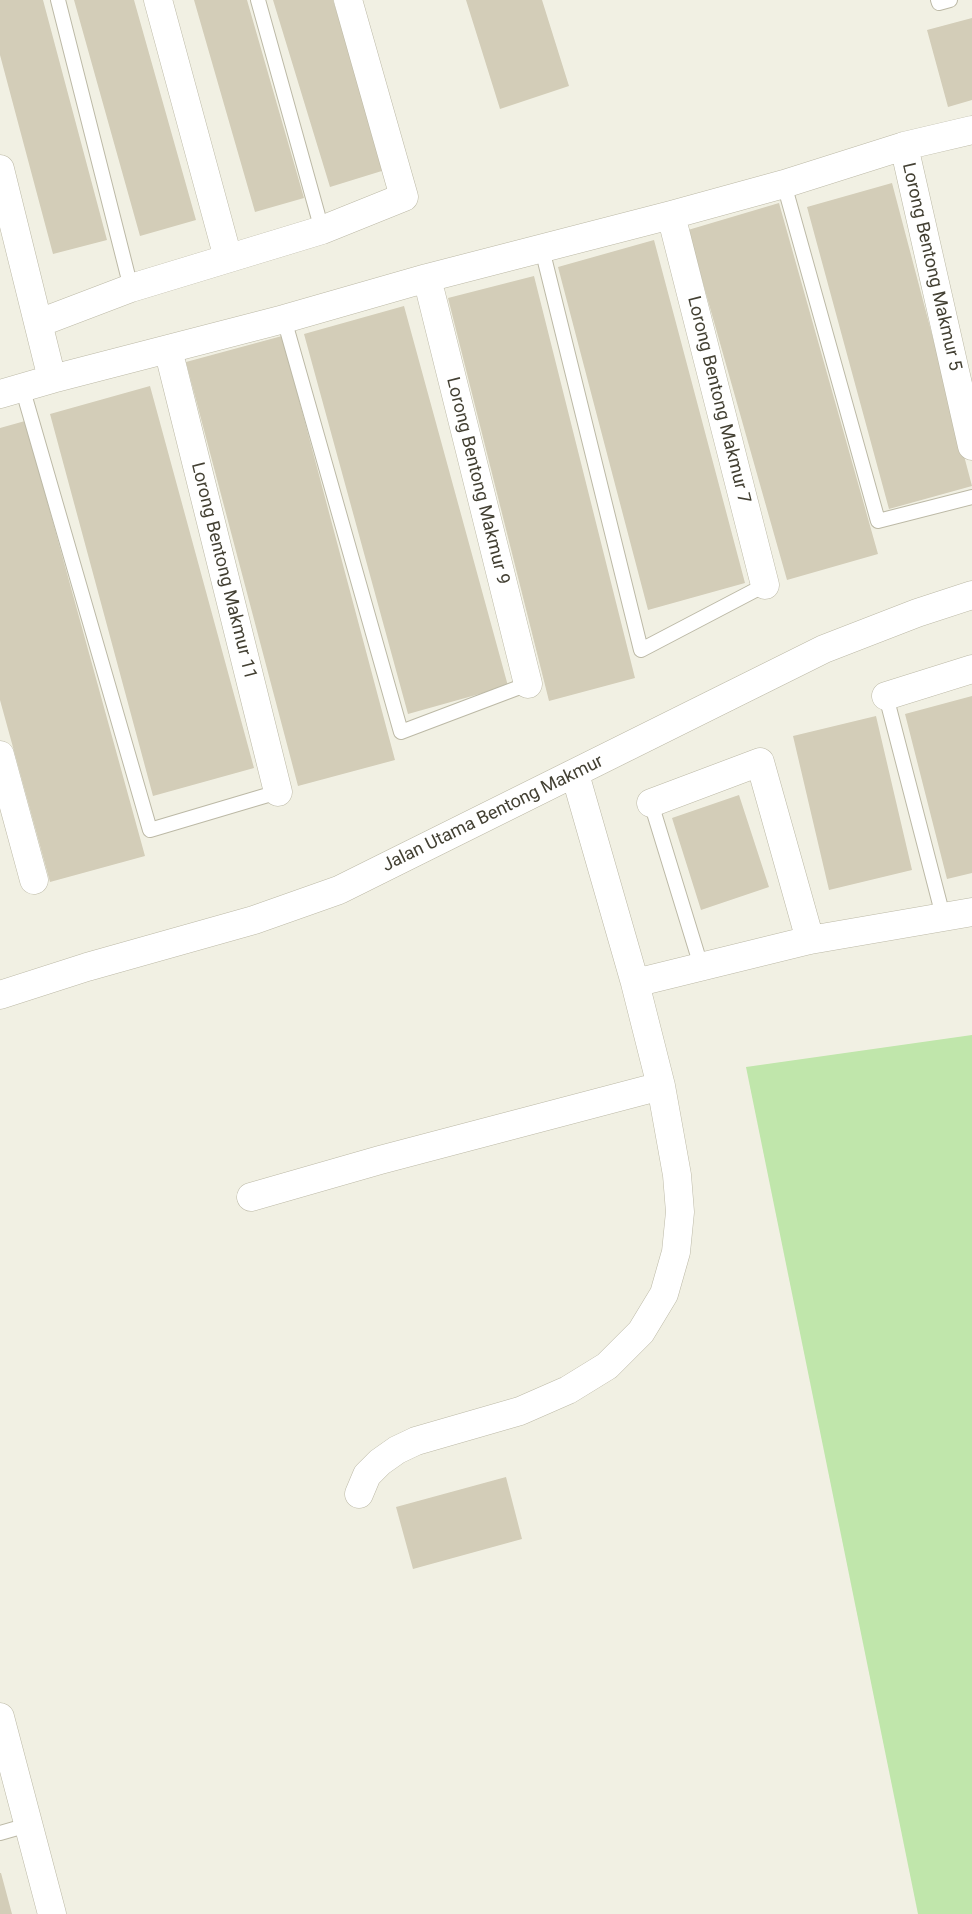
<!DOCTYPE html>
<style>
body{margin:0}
canvas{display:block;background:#f1f0e3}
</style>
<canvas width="972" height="1914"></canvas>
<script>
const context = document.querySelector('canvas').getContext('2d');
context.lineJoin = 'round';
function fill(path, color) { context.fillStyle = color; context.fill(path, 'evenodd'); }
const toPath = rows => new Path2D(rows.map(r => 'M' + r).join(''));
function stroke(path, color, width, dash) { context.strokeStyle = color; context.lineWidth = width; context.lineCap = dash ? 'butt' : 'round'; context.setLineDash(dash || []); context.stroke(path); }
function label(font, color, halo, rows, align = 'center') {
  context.font = font + ' Roboto,sans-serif'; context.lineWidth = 4; context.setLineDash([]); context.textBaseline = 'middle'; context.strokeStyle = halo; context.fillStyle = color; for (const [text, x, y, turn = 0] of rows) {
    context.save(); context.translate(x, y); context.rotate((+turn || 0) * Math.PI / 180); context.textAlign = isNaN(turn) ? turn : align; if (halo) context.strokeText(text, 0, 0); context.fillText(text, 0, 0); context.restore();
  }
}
fill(toPath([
 [972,1035,972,1914,918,1914,746,1067]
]), '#c0e6ab');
fill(toPath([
 [0,0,43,0,107,240,53,254,0,55],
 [74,0,134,0,196,220,140,236],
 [194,0,247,0,304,198,255,212],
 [273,0,333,0,385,170,330,187],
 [466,0,542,0,569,86,500,109],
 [972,18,972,100,948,107,927,30],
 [892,183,972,486,889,509,807,207],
 [779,203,878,554,787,580,688,230],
 [654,240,745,583,648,610,558,267],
 [534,276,635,678,549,701,448,298],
 [404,306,508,686,408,714,304,334],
 [282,336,395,760,298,786,186,362],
 [150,386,254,768,153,796,50,414],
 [25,421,145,856,50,882,0,700,0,428],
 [972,696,972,873,947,879,905,714],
 [876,716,912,870,829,890,793,736],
 [739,795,769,887,701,910,672,818],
 [506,1477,522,1539,413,1569,396,1507],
 [0,1873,1,1873,12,1914,0,1914]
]), '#d3cdb8');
const lane = toPath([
 [58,0,131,288],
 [258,0,322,230],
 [938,0,939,3,950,0],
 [784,184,878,521,972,497],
 [542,249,641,650,765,585],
 [284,319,401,732,528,684],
 [22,387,150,830,278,792],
 [886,696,943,916],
 [651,803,701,966],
 [0,1833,28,1825]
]);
const street = toPath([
 [158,0,228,258],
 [904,146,972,446],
 [0,169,52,379],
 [671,215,765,585],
 [427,278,528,684],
 [39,323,131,288,322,230,404,197,348,0],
 [168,349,278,792],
 [0,394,52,379,284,319,427,278,671,215,784,184,904,146,972,130],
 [886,696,972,669],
 [0,755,34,880],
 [651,803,760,762,810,940],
 [635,983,810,940,972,912],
 [0,995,87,967,254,920,339,890,824,649,917,613,972,595],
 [251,1197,380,1160,661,1086],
 [359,1494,367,1475,380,1462,397,1450,416,1441,520,1411,568,1390,607,1366,641,1332,664,1294,676,1252,680,1212,677,1175,661,1086,635,983,575,774],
 [0,1717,52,1914]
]);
stroke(lane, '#bcb9a6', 16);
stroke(street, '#bcb9a6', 29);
stroke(lane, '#fff', 14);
stroke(street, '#fff', 28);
label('18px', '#434033', '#fff', [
 ["Lorong Bentong Makmur 5",931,267,77],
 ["Lorong Bentong Makmur 7",718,400,76],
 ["Lorong Bentong Makmur 9",477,481,76],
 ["Lorong Bentong Makmur 11",223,571,76],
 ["Jalan Utama Bentong Makmur",493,814,-26]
]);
</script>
